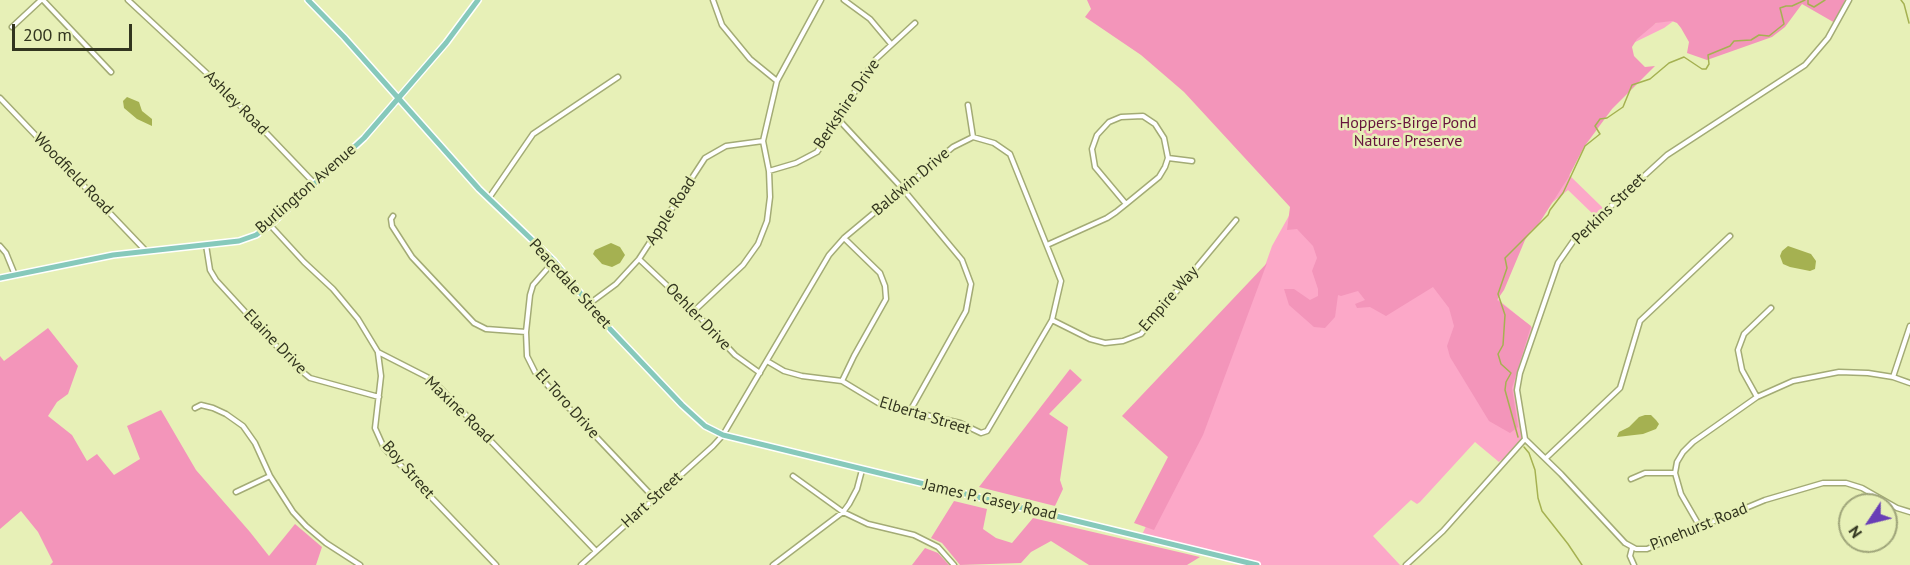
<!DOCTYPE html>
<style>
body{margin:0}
#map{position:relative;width:1910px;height:565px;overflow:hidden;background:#e7f0b7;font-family:"PT Sans",sans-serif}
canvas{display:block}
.north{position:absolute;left:1838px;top:493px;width:60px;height:60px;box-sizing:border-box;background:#e7f0b7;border:2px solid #9fa57a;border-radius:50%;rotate:235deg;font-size:16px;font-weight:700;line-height:24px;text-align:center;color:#32351f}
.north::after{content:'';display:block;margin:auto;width:21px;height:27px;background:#693eb6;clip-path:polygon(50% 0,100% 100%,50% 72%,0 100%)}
.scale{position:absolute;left:12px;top:24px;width:120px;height:27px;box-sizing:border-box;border:3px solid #32351f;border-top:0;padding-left:8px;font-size:18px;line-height:21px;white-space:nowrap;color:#32351f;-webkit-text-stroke:4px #e7f0b7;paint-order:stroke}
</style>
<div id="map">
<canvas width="1910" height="565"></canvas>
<div class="north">N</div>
<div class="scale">200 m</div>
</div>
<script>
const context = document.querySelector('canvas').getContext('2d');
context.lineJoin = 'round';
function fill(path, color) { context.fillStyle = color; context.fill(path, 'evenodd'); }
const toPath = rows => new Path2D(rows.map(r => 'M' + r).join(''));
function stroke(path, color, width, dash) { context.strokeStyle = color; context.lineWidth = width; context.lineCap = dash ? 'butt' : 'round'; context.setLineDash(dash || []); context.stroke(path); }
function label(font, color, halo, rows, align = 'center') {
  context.font = font + ' "PT Sans",sans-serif'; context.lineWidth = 5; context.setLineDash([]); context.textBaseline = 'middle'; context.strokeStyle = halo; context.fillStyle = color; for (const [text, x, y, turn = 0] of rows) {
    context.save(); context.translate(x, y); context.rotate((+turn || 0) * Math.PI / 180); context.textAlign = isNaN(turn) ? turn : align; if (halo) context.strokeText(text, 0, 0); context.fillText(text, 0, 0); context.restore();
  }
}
fill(toPath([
 [1702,0,1664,28,1623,48,1565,171,1603,208,1595,216,1568,190,1529,221,1479,279,1501,302,1534,329,1517,390,1525,439,1504,462,1501,460,1499,462,1475,442,1420,502,1417,504,1411,500,1373,536,1400,565,1257,565,1141,537,1260,280,1272,246,1295,205]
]), '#fca8c8');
fill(toPath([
 [1087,0,1845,0,1835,23,1802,4,1785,27,1772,37,1707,60,1687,53,1689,42,1681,28,1677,23,1672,21,1656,23,1637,39,1632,47,1634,56,1645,67,1655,66,1612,109,1584,147,1568,178,1538,225,1531,231,1525,240,1504,290,1497,300,1531,326,1512,388,1518,427,1510,433,1489,421,1450,357,1447,346,1454,326,1449,308,1433,287,1386,316,1370,307,1357,308,1355,304,1365,300,1358,291,1341,296,1338,295,1335,317,1325,328,1314,327,1289,305,1284,289,1294,289,1310,300,1318,296,1318,289,1312,271,1317,258,1313,246,1297,229,1287,230,1290,207,1184,92,1141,55,1085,17,1091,9],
 [1267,263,1203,435,1154,530,1134,523,1168,457,1122,416],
 [48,328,78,366,68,394,57,402,48,416,72,435,87,461,97,454,114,475,140,459,127,426,161,410,196,470,250,532,269,556,295,524,322,547,316,565,50,565,53,562,38,532,21,511,0,529,0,356,4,361],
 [1070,369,1082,380,1049,414,1068,427,1060,480,1063,489,1055,506,979,487],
 [954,501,987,509,983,529,996,538,1012,543,1033,518,1200,557,1187,565,1089,565,1051,541,1031,552,1021,563,960,565,942,543,931,538],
 [925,548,938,553,949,565,912,565]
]), '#f395ba');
fill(toPath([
 [127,97,139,102,142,111,152,119,152,126,137,119,124,108,123,101],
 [611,243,620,247,625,255,620,263,612,267,602,264,593,254,595,250],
 [1788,246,1811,254,1816,261,1815,269,1810,271,1790,267,1783,264,1780,256,1782,251],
 [1645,415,1651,415,1656,420,1659,424,1656,429,1643,434,1617,437,1619,432,1629,427,1639,417]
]), '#a5b151');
stroke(toPath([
 [1808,0,1808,4,1814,7,1825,0],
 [1901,0,1904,4,1909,23],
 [1518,437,1505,390,1506,382,1511,373,1501,364,1498,354,1503,345,1505,315,1498,294,1507,268,1505,258,1548,215,1550,210,1563,193,1585,146,1600,134,1595,126,1600,119,1607,118,1623,107,1632,85,1650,79,1669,63,1684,57,1702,69,1706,69,1709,64,1708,55,1730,46,1734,41,1751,40,1759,35,1769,36,1784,24,1780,8,1786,6,1792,6,1805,0],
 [1524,447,1529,453,1535,470,1538,498,1542,511,1568,544,1582,565]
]), '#a5b151', 1.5);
const minor = toPath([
 [43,0,111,72],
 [128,0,228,93,315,184],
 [713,0,722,25,750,59,777,81],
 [844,0,870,19,891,44],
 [12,27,41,0],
 [0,98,145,250],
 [968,105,973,137],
 [839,120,902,188,962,260,971,284,966,311,910,411],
 [1168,158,1192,161],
 [769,171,796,163,817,152,839,120,863,77,876,59,915,23],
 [489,198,533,134,618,77],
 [393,216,391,219,392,226,412,257,474,323,486,329,526,332],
 [270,225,304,262,333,289,358,319,378,352,427,377,441,389,596,551],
 [206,245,210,270,216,280,294,365,310,378,379,397],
 [1047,245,1107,218,1116,212,1126,204,1159,177,1165,167,1168,158,1164,138,1155,124,1143,116,1121,117,1109,122,1097,135,1092,149,1095,167,1126,204],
 [0,246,6,253,15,275],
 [639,259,694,311,735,355,760,373],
 [554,261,533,285,530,295,526,332,527,356,535,372,654,498],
 [589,304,616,284,639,259,705,158,726,146,763,141],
 [694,311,743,265,758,244,767,221,770,197,769,171,763,141,777,81,821,0],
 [1052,320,1090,339,1105,343,1123,341,1141,334,1236,220],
 [378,353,381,376,375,428,384,448,496,565],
 [1893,377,1910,326],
 [842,381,854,356,886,299,885,286,880,273,844,238],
 [1757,397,1742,370,1738,350,1744,334,1771,308],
 [195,408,201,405,213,408,226,414,243,426,255,443,270,476,293,512,306,526,326,543,360,565],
 [1525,439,1561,474,1625,543,1636,549,1647,549,1765,500,1823,483,1846,483,1862,488,1897,508,1910,512],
 [1546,458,1620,388,1640,321,1730,236],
 [793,476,843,512,868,524,914,535,938,547,954,565],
 [1631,479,1645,473,1675,473],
 [236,492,270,476],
 [1700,527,1681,494,1675,473,1677,462,1683,452,1693,442,1757,397,1793,381,1839,372,1868,373,1893,377,1910,383],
 [1632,548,1630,556,1634,565],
 [581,565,713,446,723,435,829,255,844,238,953,147,973,137,994,143,1010,154,1061,281,1052,320,987,431,981,433,960,423,880,404,842,381,802,376,784,371,767,361],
 [773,565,843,512,849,504,857,489,862,470],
 [1406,565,1443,531,1525,439,1517,390,1520,373,1558,263,1574,240,1667,155,1805,65,1828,38,1849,0]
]);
const major = toPath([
 [308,0,344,37,479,189,554,261,610,329,682,405,705,426,723,435,1257,565],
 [0,278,113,255,239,241,256,235,270,225,364,138,446,43,478,0]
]);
stroke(minor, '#a3ab75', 7);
stroke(major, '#fff', 8);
stroke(minor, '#fff', 4);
stroke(major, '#86c9bb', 5);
label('16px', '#32351f', '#e7f0b7', [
 ["Ashley Road",236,103,45],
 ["Berkshire Drive",847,104,-56],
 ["Woodfield Road",73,174,46],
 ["Baldwin Drive",911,182,-40],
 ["Burlington Avenue",306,189,-41],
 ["Perkins Street",1609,209,-44],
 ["Apple Road",671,211,-57],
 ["Peacedale Street",570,284,48],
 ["Empire Way",1169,299,-49],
 ["Oehler Drive",698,317,46],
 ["Elaine Drive",275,342,46],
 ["El Toro Drive",567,404,48],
 ["Maxine Road",459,410,44],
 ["Elberta Street",925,416,17],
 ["Boy Street",408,470,49],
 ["Hart Street",652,500,-42],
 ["James P. Casey Road",990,500,13],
 ["Pinehurst Road",1699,527,-22]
]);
label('16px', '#67143d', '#e7f0b7', [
 ["Hoppers-Birge Pond",1408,123],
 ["Nature Preserve",1408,141]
]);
</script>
